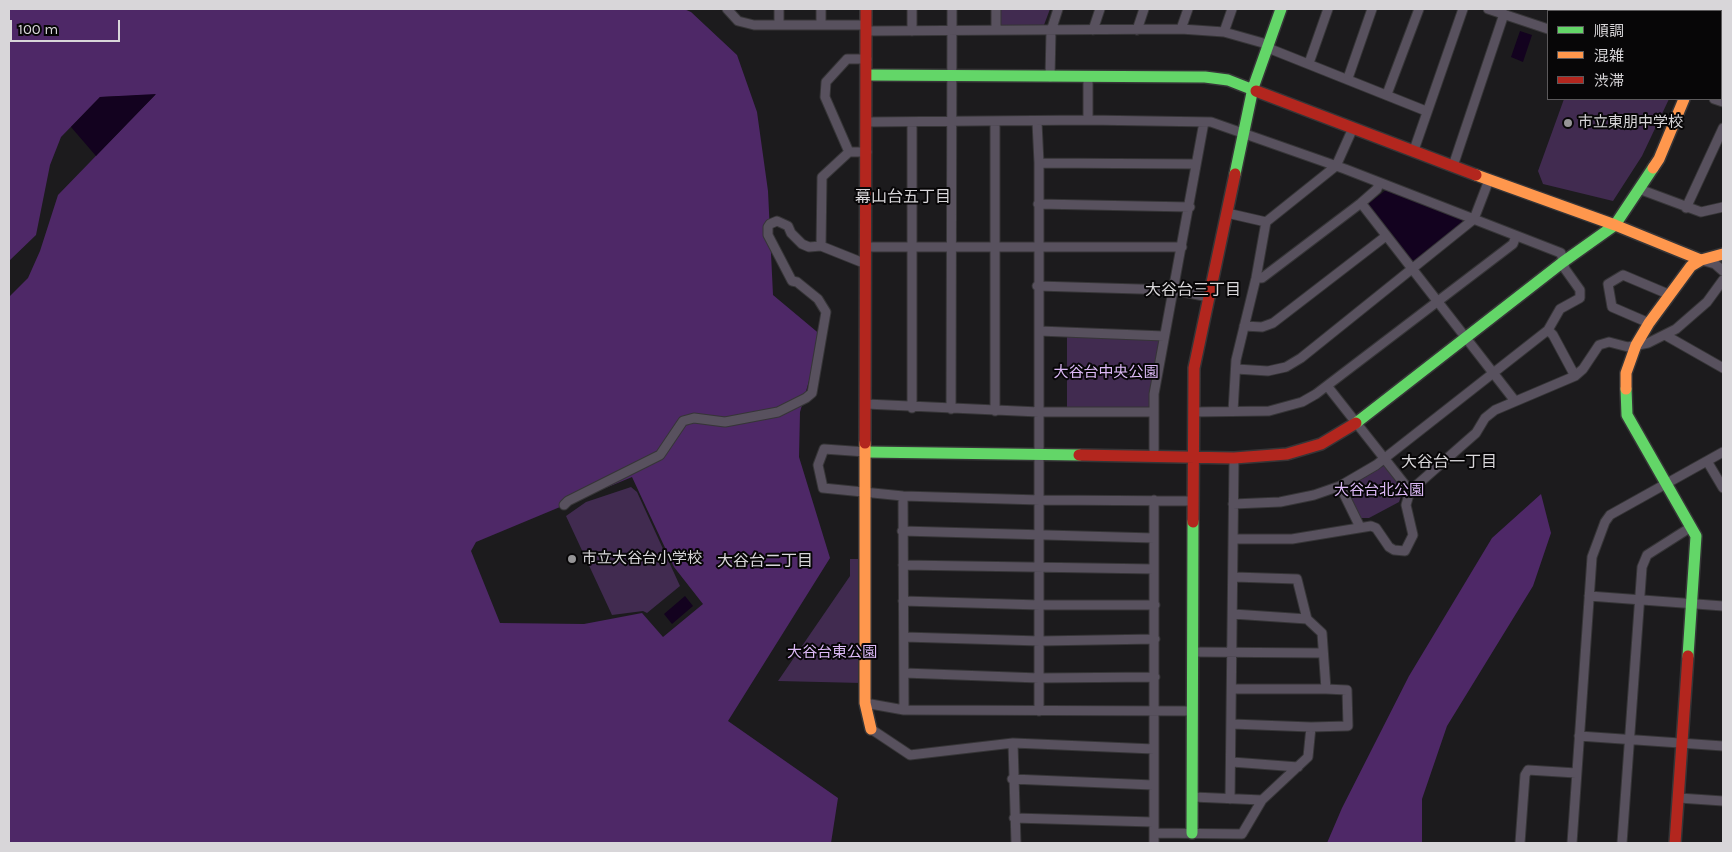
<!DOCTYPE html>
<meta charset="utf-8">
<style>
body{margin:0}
#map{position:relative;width:1732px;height:852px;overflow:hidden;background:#1c1b1d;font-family:Karla,"Noto Sans JP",sans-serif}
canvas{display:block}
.frame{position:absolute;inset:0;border:10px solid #d8d6d9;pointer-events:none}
.legend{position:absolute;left:1547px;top:10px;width:175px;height:90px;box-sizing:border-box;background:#070607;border:1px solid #5b595b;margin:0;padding:6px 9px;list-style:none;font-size:15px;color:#d8d6d9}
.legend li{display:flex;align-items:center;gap:10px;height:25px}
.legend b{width:25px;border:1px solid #5b595b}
.scale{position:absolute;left:10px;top:20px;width:110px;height:22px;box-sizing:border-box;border:2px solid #d8d6d9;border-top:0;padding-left:6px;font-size:15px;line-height:18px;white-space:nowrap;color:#d8d6d9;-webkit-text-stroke:4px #070607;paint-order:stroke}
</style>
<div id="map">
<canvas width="1732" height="852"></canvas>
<div class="frame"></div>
<ul class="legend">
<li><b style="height:6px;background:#63d668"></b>順調</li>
<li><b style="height:6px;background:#ff974d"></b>混雑</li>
<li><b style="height:6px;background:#b3261e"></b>渋滞</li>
</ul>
<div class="scale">100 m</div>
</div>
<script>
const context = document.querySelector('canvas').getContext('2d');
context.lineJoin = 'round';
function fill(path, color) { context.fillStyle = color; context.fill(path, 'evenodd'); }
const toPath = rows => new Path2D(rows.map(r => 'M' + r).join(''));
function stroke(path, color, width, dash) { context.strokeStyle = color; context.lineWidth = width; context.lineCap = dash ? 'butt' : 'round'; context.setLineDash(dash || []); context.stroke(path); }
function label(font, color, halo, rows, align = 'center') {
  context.font = font + ' Karla,"Noto Sans JP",sans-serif'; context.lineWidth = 4; context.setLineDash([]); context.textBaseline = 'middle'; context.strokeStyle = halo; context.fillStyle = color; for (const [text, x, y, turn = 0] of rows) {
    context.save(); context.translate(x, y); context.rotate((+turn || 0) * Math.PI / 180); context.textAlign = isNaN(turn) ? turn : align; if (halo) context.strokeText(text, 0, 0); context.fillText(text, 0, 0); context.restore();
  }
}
fill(toPath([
 [1001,9,1050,9,1044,25,1001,25],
 [1564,99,1669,99,1642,156,1613,201,1543,184,1538,171],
 [1067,333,1163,337,1153,411,1067,411],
 [1385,465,1403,490,1399,502,1369,518,1360,518,1347,488],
 [631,487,637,492,680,586,647,613,643,611,612,615,566,516,586,502],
 [850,559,860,559,862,683,778,681,850,576]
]), '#412b50');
fill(toPath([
 [9,9,684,9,691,12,737,55,757,112,768,191,773,295,822,336,800,412,799,457,830,558,728,721,838,798,831,843,9,843,9,297,28,278,40,251,58,195,155,95,100,97,61,137,50,165,36,235,9,261],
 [632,477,674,567,703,604,663,637,642,613,584,624,500,623,471,551,476,542],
 [1541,494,1551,533,1533,586,1447,726,1422,799,1422,843,1327,843,1342,808,1409,676,1492,538]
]), '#4e2867');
fill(toPath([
 [1520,31,1532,35,1523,62,1511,57],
 [156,94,96,156,71,127,100,97],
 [1386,190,1470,219,1412,266,1368,204],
 [685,596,693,606,672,624,664,614]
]), '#13021f');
const street = toPath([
 [727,9,738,21,754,25,866,25],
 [779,9,779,24],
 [821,9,821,25],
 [1488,9,1548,29],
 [1597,11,1598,9],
 [996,29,996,9],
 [1181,29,1188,9],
 [1093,30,1100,9],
 [1137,30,1144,9],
 [866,31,1181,29,1224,32,1263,43,1273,50,1426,111],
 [912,31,912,9],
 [1224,32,1232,9],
 [1309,63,1328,9],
 [1050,77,1051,31,1058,9],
 [1088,77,1088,120],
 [1348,78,1372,9],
 [1387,94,1419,9],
 [1714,99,1723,102],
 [867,122,1088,120,1211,122,1345,169,1561,253,1565,269,1580,290,1580,298,1560,309,1548,330,1376,465,1340,486,1314,495,1280,502,1233,504],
 [912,122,912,408],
 [1037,122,1039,163,1039,711],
 [1414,150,1463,9],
 [849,152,825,97,826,82,847,59,867,59],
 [1039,163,1195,164],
 [1453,166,1504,14],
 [1639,189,1701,212,1723,207],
 [1361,203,1515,401],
 [1038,204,1190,207],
 [1686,208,1723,128],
 [1227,213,1266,222],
 [821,246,822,177,849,152,867,152],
 [867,247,1182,247],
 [1701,260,1715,264,1723,271],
 [1256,278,1262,278,1361,203,1377,189,1379,183],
 [1037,286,1173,290,1209,297],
 [1649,323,1612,307,1608,284,1623,275,1668,294],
 [1244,326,1262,327,1273,323,1386,236],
 [1548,330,1553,335,1575,376],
 [1039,331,1164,336],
 [1665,335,1723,368],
 [1236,369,1268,371,1286,367,1301,358,1474,219,1489,180],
 [1328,387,1410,491],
 [866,404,1039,412,1154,412],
 [951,409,952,9],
 [995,411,995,122],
 [1233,411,1236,360,1256,278,1266,222,1336,166,1353,128],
 [1194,412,1269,411,1302,402,1316,394,1513,244,1516,236],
 [866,452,824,449,818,465,823,488,903,496,1040,500,1192,501],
 [1154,455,1154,394,1204,122],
 [1707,461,1723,488],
 [1340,486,1360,527],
 [903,496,904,710],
 [1154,500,1154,833],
 [564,505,568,501,660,455,683,421,694,418,725,422,778,412,806,398,812,393,826,312,818,299,797,282,792,281,768,235,768,227,770,224,777,221,788,226,791,233,802,244,809,247,821,246,866,264],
 [902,531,1154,538],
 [1233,539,1292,539,1371,526,1376,528,1389,547,1394,550,1405,551,1413,535,1406,505,1410,491,1476,433,1485,418,1495,410,1575,376,1583,369,1599,345,1609,342,1628,347,1648,343,1676,329,1707,302,1723,280],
 [903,565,1154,569],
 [1589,596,1723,606],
 [903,601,1040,605,1155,605],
 [1233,614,1307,619],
 [904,637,1040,641,1155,639],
 [1193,652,1322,653],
 [904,673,1039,678,1155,677],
 [1232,689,1326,689],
 [865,703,904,710,1191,711],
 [1232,724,1311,727],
 [871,729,910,755,1013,743,1154,749],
 [1579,736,1723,746],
 [1013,743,1016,843],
 [1232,762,1298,767],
 [1012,779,1153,785],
 [1193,797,1262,800],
 [1679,798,1723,801],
 [1230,799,1234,458],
 [1014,818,1153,822],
 [1154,843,1154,833,1242,834,1262,800,1308,757,1311,727,1348,726,1347,690,1326,689,1322,633,1307,619,1297,579,1234,577],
 [1520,843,1525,775,1528,770,1576,773],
 [1572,843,1592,557,1605,522,1610,515,1723,452],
 [1622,843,1642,567,1647,555,1691,527]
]);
const fast = toPath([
 [867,75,1205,77,1228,80,1256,91],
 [1235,174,1253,88,1281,9],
 [1626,389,1627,415,1696,536,1688,656],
 [1356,423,1563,262,1615,225,1653,168],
 [866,452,1079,455],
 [1192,833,1193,522]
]);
const slow = toPath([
 [1702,11,1703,9],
 [1653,168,1659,159,1684,99],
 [1476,175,1615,225,1701,260,1723,254],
 [1626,389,1626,373,1636,345,1649,323,1691,266,1701,260],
 [865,443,865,703,871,729]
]);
const jam = toPath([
 [1626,9,1633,11],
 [1256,91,1476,175],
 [865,443,866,9],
 [1079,455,1234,458,1287,454,1321,444,1356,423],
 [1193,522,1194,368,1235,174],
 [1675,843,1688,656]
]);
stroke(street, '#363537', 11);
stroke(fast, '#363537', 14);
stroke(slow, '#363537', 14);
stroke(jam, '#363537', 14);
stroke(street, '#58515e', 9);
stroke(fast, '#63d668', 11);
stroke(slow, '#ff974d', 11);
stroke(jam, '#b3261e', 11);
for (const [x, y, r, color] of [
 [1568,123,5,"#969597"],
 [572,559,5,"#969597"]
]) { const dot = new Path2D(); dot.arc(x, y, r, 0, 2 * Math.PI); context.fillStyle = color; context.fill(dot); stroke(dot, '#070607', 2); }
label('15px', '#d8d6d9', '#070607', [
 ["市立東朋中学校",1578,123],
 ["市立大谷台小学校",582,559]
], 'left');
label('15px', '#dcb9f6', '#070607', [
 ["大谷台中央公園",1106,373],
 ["大谷台北公園",1379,491],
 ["大谷台東公園",832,653]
]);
label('16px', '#d8d6d9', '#070607', [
 ["幕山台五丁目",903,197],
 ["大谷台三丁目",1193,290],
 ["大谷台一丁目",1449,462],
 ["大谷台二丁目",765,561]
]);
</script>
